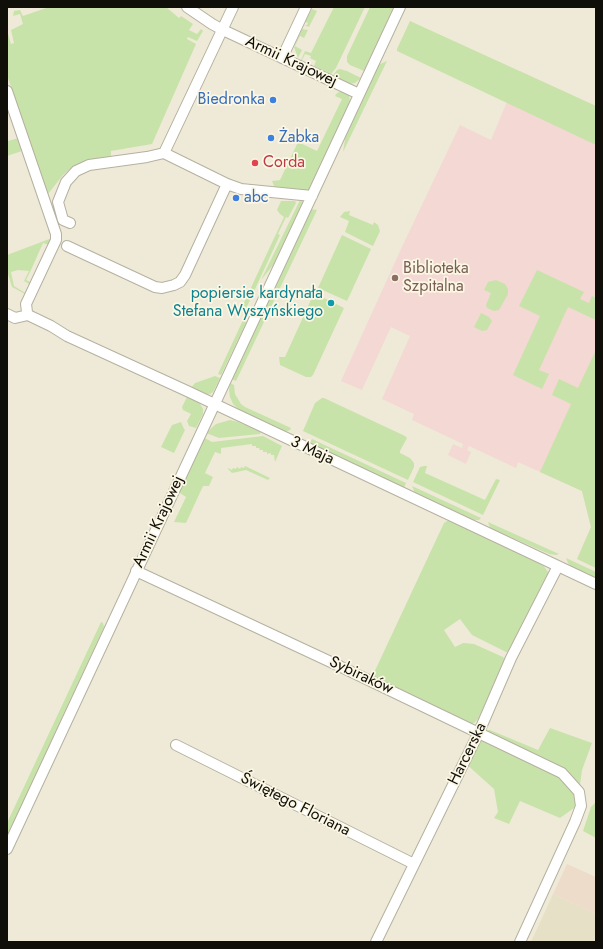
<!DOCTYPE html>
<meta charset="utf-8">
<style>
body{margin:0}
#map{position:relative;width:603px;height:949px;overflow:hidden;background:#eeead7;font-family:Jost,sans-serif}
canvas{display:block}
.frame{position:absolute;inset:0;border:8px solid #0f0e08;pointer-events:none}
</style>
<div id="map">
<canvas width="603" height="949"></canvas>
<div class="frame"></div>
</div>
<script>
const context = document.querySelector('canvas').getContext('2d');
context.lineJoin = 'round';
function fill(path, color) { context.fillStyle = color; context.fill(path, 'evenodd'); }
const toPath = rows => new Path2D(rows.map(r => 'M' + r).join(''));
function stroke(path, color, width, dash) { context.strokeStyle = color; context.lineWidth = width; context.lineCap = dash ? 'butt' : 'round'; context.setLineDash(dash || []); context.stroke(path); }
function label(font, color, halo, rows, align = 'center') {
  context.font = font + ' Jost,sans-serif'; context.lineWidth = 3.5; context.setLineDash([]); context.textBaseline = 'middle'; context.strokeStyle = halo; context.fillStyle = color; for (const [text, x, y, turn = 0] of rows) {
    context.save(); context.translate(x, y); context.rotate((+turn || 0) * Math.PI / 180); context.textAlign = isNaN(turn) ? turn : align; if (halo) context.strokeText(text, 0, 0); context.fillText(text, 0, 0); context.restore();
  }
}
fill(toPath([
 [553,894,596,914,596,942,531,942]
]), '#e6e0c6');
fill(toPath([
 [567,864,596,877,596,914,553,894]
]), '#eedccb');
fill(toPath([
 [520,71,596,106,596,568,577,559,591,527,582,491,518,462,516,468,469,446,467,450,471,452,466,464,448,455,453,444,462,448,463,444,412,420,414,414,382,399,410,336,391,327,362,390,341,381,401,249,460,125,491,140]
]), '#f3d8d4');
fill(toPath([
 [49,7,166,7,179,18,181,16,193,24,189,30,197,34,201,29,203,31,197,41,188,37,187,39,196,44,152,144,111,151,111,158,86,162,72,167,63,175,48,194,7,75,7,30,11,44,14,43,11,30,23,24,20,14,13,16,14,11,20,10,23,16],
 [334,7,365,7,336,68,331,74,314,66,316,61,310,58,311,56,305,54,302,60,301,60,305,51,311,53],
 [370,7,394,7,364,71,350,65,347,62,347,56],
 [312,9,317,11,309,27,304,25,307,25,308,23,305,22],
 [410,21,596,106,596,145,397,51,397,49],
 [302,29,308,30,304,38,300,36,295,46,302,50,298,58,294,47],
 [387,61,343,152,346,133,378,65],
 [340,69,347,71,361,78,355,83,349,84,332,77,337,70],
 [342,91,349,95,350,102,309,190,308,191,276,188,274,186,272,181,280,180,298,142,317,151,342,99,335,96,337,93],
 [19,138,24,157,22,151,7,156,7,145,8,141],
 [300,200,303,202,303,203,274,264,261,280],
 [281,201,295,201,296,203,288,218,286,217,278,234,280,235,244,313,240,311,284,217,280,214,277,210],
 [311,209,317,210,236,381,231,379],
 [350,211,349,215,373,225,374,222,378,225,380,231,373,246,345,232,349,221,340,217,344,212],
 [342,235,371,249,347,301,318,288],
 [52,238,49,245,43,243,31,270,26,280,32,283,31,285,24,281,29,271,18,270,11,272,14,286,27,294,27,295,12,287,7,271,7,255],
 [537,270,584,292,580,299,589,303,592,296,596,298,596,320,568,307,539,370,549,374,542,389,513,375,540,316,519,306],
 [496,280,505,284,508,289,508,294,499,310,494,311,487,308,486,305,491,293,484,290,488,282],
 [314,293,344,308,313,375,311,377,306,377,280,365,279,357,285,357],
 [250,305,246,323,221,375,218,374],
 [481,313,489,317,492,321,487,330,482,331,474,327],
 [596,350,596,568,577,559,591,527,582,491,540,472,571,404,552,395,559,379,578,388],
 [215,376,220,378,213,392,210,394,205,395,190,389,195,383],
 [230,383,234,385,235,394,241,404,245,407,291,428,290,430,285,432,241,412,233,404,230,397,229,390],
 [187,397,199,402,203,409,203,414,196,428,189,426,187,421,191,414,183,410,182,407],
 [322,398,324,398,405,436,407,438,400,451,400,453,410,458,414,463,414,467,408,480,303,431,315,403],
 [230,420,238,422,261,432,260,434,219,438,206,433,216,424],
 [181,422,184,429,185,430,174,453,161,447,172,425],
 [263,436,282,446,275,462,274,455,271,455,271,453,267,454,267,452,263,452,263,450,260,450,259,448,256,448,256,446,252,446,252,444,221,448,221,454,215,452,205,473,213,477,209,486,203,486,186,523,174,522,186,497,180,493,179,489,203,437,212,442],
 [312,439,406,483,404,488,309,444],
 [245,466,270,478,268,480,246,470,232,473,228,469,228,468,232,470,233,468,236,469,237,467,240,469,241,467,244,468],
 [424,466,427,466,425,473,485,500,496,479,500,480,483,515,413,482,420,467],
 [412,486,481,518,479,520,474,520,415,493],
 [447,521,452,521,543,565,548,572,549,574,510,652,506,652,472,635,460,619,444,630,455,647,463,643,474,644,503,657,505,660,506,663,478,719,474,723,471,723,372,677,444,523],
 [488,522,559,554,556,555,549,554,490,528],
 [566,558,596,572,596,578,571,567,568,563],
 [101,622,103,623,104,627,8,835,8,821],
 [550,728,592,743,582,770,579,792,581,803,560,818,520,801,509,824,494,818,498,812,494,789,464,762,479,732,490,730,538,750],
 [596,802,596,838,583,831,591,807]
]), '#c8e3a9');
const minor = toPath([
 [187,7,212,24,223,30,359,94],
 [282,58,306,7],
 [7,91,56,234,56,240,26,304,27,312,28,315],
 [164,153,233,7],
 [70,223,63,220,58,202,66,182,76,171,89,165,147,157,164,153,227,184,241,189,312,196],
 [67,246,155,287,162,288,174,285,180,282,185,275,227,184],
 [7,314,15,318,28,315],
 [28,315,51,326,67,336,187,391,596,584],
 [136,571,335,664,562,773,579,792,581,806,575,822,520,942],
 [176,745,414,864],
 [7,849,400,7],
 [376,942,479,732,511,658,558,566]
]);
stroke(minor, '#b5b1a0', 12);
stroke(minor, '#fff', 10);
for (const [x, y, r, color] of [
 [273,100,4,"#3f7fe0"],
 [271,138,4,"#3f7fe0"],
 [255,163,4,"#e0444e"],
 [236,198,4,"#3f7fe0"],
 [395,278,4,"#8d6e63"],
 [331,303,4,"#0f9aa8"]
]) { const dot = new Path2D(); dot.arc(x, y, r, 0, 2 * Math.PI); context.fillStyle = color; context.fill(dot); stroke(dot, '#fbf7e4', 1.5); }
label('16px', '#0f0e08', '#fbf7e4', [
 ["Armii Krajowej",291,62,25],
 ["3 Maja",312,451,25],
 ["Armii Krajowej",159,522,-65],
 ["Sybiraków",361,676,25],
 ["Harcerska",468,754,-64],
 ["Świętego Floriana",295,805,27]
]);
label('16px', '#366cbe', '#fbf7e4', [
 ["Biedronka",265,100,"right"],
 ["Żabka",279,138],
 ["abc",244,198]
], 'left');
label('16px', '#be3a42', '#fbf7e4', [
 ["Corda",263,163]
], 'left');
label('16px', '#785e54', '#fbf7e4', [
 ["Biblioteka",403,269],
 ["Szpitalna",403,287]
], 'left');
label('16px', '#0d838f', '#fbf7e4', [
 ["popiersie kardynała",323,294],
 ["Stefana Wyszyńskiego",323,312]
], 'right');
</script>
